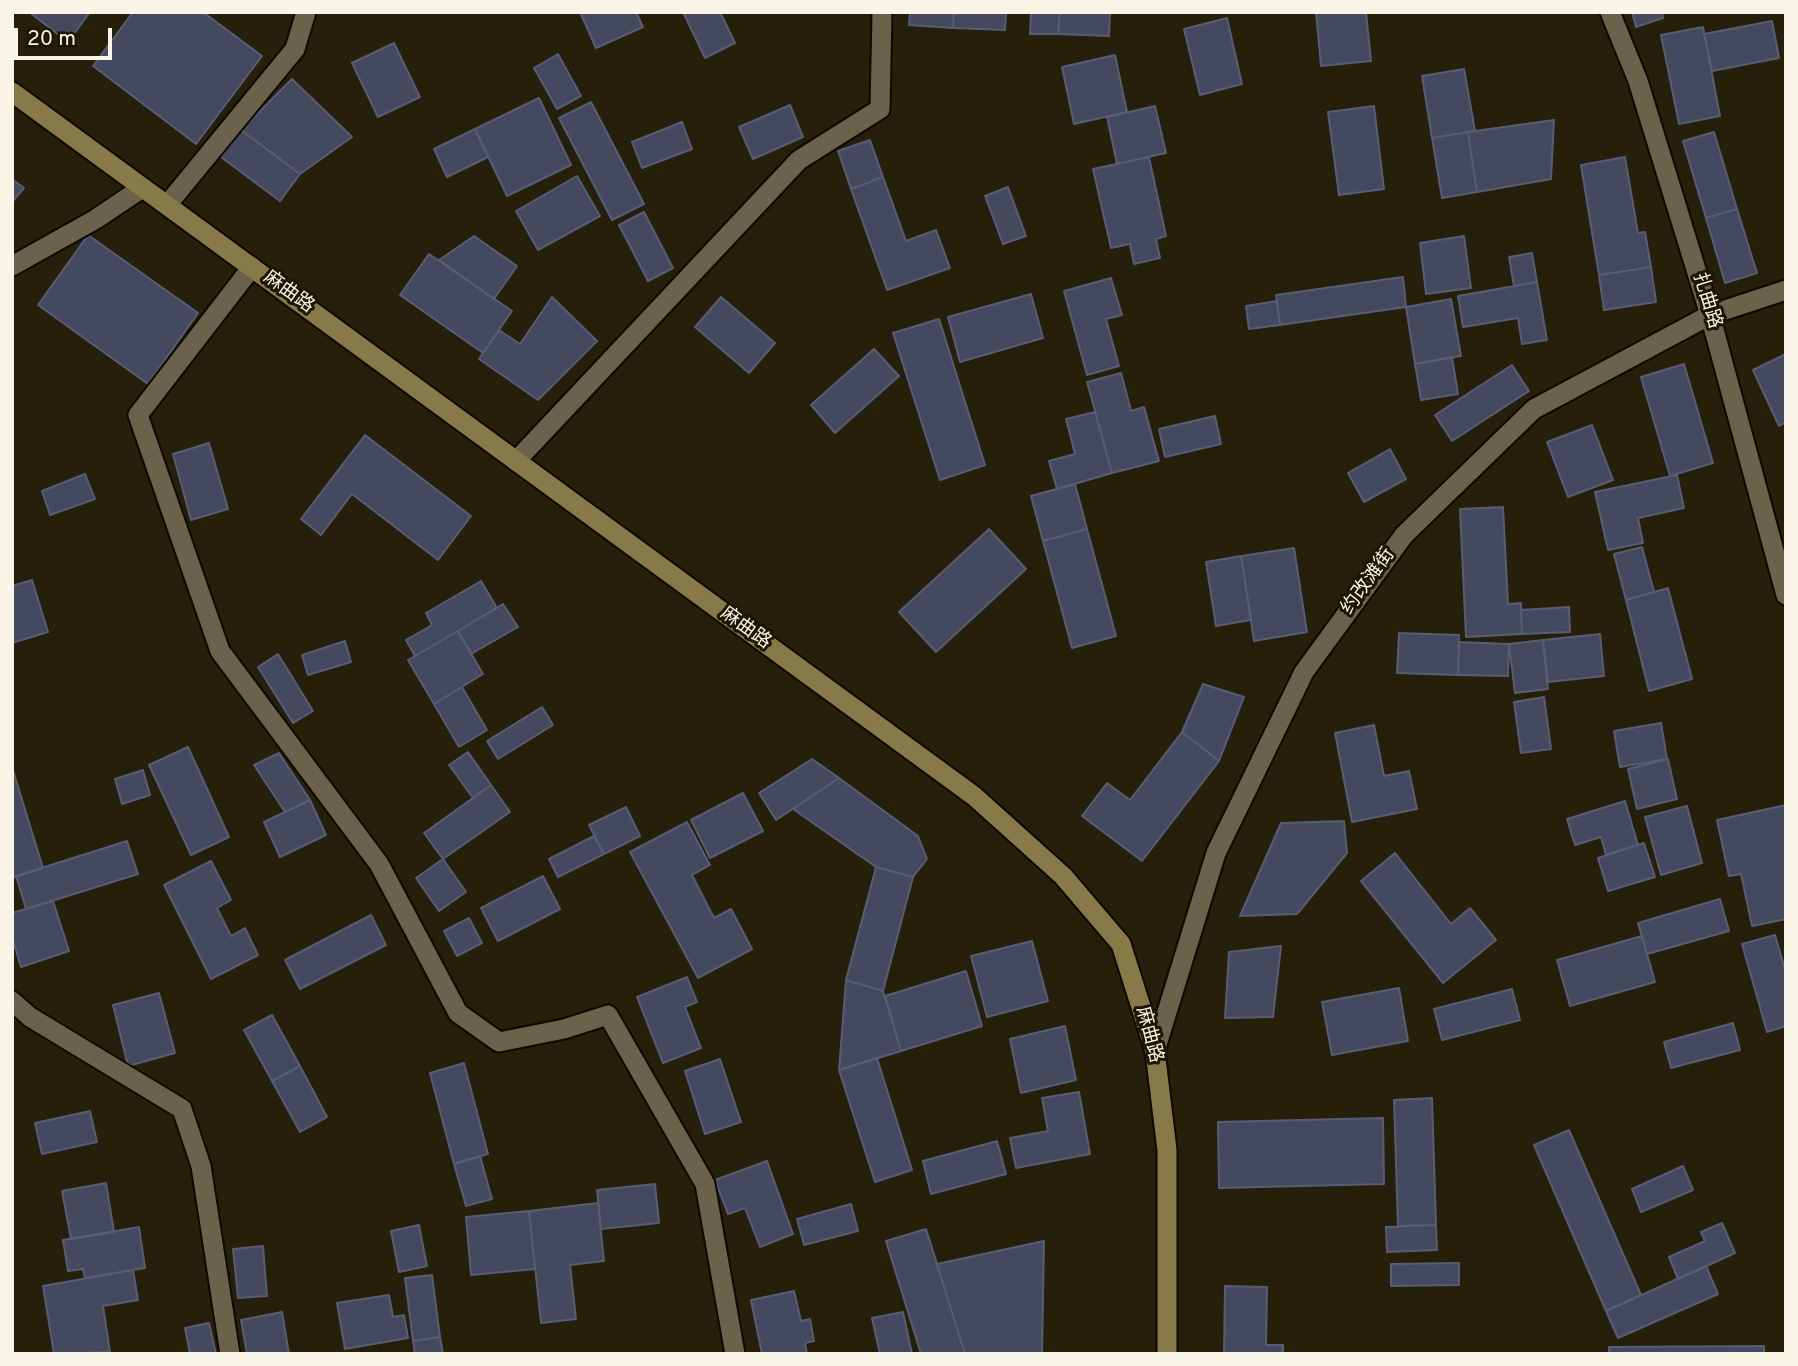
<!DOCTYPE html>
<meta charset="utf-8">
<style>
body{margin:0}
#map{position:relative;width:1798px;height:1366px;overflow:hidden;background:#261f09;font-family:Overpass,sans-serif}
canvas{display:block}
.frame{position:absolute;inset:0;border:14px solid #f8f4e6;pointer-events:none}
.scale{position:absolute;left:14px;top:28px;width:98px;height:32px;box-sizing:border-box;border:4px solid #f8f4e6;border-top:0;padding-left:9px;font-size:21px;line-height:24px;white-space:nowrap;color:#f8f4e6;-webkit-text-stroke:5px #1d1602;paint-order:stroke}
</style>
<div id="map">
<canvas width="1798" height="1366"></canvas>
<div class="frame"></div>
<div class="scale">20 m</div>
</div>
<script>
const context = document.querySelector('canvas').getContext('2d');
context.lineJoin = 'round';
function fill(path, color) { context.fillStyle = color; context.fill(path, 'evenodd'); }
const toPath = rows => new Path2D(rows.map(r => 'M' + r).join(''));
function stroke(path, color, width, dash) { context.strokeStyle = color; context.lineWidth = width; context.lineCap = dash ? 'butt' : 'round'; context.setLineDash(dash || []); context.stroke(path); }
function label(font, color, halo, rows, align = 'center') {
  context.font = font + ' Overpass,"Noto Sans SC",sans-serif'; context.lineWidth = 6; context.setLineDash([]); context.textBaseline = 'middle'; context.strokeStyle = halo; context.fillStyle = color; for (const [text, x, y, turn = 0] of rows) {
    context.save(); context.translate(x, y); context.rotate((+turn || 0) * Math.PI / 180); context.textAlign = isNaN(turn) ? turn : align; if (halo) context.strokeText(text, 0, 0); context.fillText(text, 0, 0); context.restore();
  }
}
const building = toPath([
 [29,12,90,12,68,42,29,12],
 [133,12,203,12,262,56,196,144,93,66,133,12],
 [580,12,636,12,643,27,596,48,580,12],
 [683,12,720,12,735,43,705,58,683,12],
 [910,12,954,12,953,28,909,25,910,12],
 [954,12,1006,12,1005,30,953,28,954,12],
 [1031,12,1060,12,1058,34,1030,34,1031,12],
 [1060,12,1110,12,1109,36,1058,34,1060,12],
 [1316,12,1366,12,1371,61,1321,66,1316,12],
 [1632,12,1662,12,1663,18,1636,27,1632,12],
 [1227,18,1242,84,1200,95,1184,29,1227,18],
 [1772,21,1779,58,1712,71,1704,34,1772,21],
 [1703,27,1720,116,1679,124,1661,35,1703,27],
 [394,43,420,97,378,117,352,63,394,43],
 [558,54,581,96,557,109,534,68,558,54],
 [1115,55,1127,112,1074,124,1062,67,1115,55],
 [1464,69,1475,131,1432,138,1422,76,1464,69],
 [292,79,352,137,300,174,241,130,292,79],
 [539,98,571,165,507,196,475,129,539,98],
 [591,102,644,204,612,220,559,118,591,102],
 [790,105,803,137,753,159,739,127,790,105],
 [1155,106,1166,153,1117,164,1107,117,1155,106],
 [1374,106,1384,189,1339,195,1328,112,1374,106],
 [1554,120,1551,179,1477,192,1468,132,1554,120],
 [682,122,692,149,642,168,632,142,682,122],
 [475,129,488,157,447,177,434,149,475,129],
 [241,130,300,174,280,201,221,157,241,130],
 [1468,132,1477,192,1442,198,1432,138,1468,132],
 [1714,132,1737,209,1706,218,1683,141,1714,132],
 [870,140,883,177,851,189,838,151,870,140],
 [1149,157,1166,236,1156,239,1160,258,1134,264,1130,244,1111,248,1093,169,1149,157],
 [1625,157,1638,233,1645,232,1651,267,1599,275,1581,165,1625,157],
 [577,176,600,216,538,250,516,211,577,176],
 [883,177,906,241,936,230,950,268,887,290,851,189,883,177],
 [12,179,24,188,12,202,12,179],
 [1008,187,1026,236,1003,244,985,196,1008,187],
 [1737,209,1757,273,1725,283,1706,218,1737,209],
 [644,212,673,268,648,281,619,225,644,212],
 [88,235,198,313,148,384,38,305,88,235],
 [474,236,517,266,494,299,439,260,474,236],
 [1464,236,1471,288,1426,294,1420,243,1464,236],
 [1532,253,1537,282,1514,286,1509,257,1532,253],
 [429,254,512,311,483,353,400,295,429,254],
 [1651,267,1656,302,1604,310,1599,275,1651,267],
 [1403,277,1406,307,1280,325,1276,295,1403,277],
 [1111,278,1122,315,1106,319,1119,366,1087,375,1064,291,1111,278],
 [1537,282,1547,340,1522,344,1518,318,1463,327,1458,296,1537,282],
 [1031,294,1043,338,960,362,948,317,1031,294],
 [552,297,597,341,538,400,479,359,499,330,520,344,552,297],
 [721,297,775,343,749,373,695,327,721,297],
 [1451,299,1461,356,1415,364,1406,307,1451,299],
 [1277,301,1280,325,1249,329,1246,306,1277,301],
 [939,319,985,465,940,480,893,333,939,319],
 [874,349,899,376,835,433,811,405,874,349],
 [1786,354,1786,422,1779,426,1753,370,1786,354],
 [1452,357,1458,394,1421,400,1415,364,1452,357],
 [1684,364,1713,463,1670,476,1641,377,1684,364],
 [1512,365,1529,391,1452,441,1435,415,1512,365],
 [1121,373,1131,411,1144,407,1159,461,1112,473,1087,382,1121,373],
 [1095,412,1112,473,1057,489,1049,461,1075,454,1066,419,1095,412],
 [1215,416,1221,444,1165,457,1159,429,1215,416],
 [1592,425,1613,480,1568,497,1547,442,1592,425],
 [365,435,471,516,438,560,352,494,321,535,301,519,365,435],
 [209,443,228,509,191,520,173,454,209,443],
 [1390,449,1406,479,1364,502,1348,473,1390,449],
 [85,474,95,499,50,515,42,491,85,474],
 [1677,475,1684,508,1638,518,1643,543,1608,550,1595,492,1677,475],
 [1075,484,1087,529,1043,541,1031,496,1075,484],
 [1503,507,1508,604,1521,603,1522,634,1466,637,1460,509,1503,507],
 [989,529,1026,569,936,652,899,612,989,529],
 [1087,529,1116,636,1072,648,1043,541,1087,529],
 [1642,547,1654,592,1626,600,1614,554,1642,547],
 [1294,548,1307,632,1254,641,1241,556,1294,548],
 [1241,556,1251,620,1216,626,1206,562,1241,556],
 [32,580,48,632,12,643,12,586,32,580],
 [481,581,497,608,415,656,406,640,432,625,426,613,481,581],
 [1668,588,1692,679,1649,691,1626,600,1668,588],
 [503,604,518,627,471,654,458,631,503,604],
 [1569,607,1570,632,1522,634,1521,610,1569,607],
 [458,631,483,674,434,704,408,660,458,631],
 [1399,633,1459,635,1458,675,1397,673,1399,633],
 [1600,634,1604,676,1548,682,1543,640,1600,634],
 [1543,640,1548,689,1515,693,1509,644,1543,640],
 [345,641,351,662,308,675,302,655,345,641],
 [1459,642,1509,644,1508,676,1458,675,1459,642],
 [278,654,313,711,293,723,258,667,278,654],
 [1203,684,1244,697,1219,761,1182,732,1203,684],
 [462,687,487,730,459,747,434,704,462,687],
 [1544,697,1551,749,1521,753,1514,702,1544,697],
 [542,707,553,725,498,759,487,741,542,707],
 [1661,723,1667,759,1620,767,1614,731,1661,723],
 [1374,725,1384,776,1409,771,1417,809,1352,822,1335,733,1374,725],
 [1182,732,1219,761,1142,861,1082,816,1107,783,1130,800,1182,732],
 [188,747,229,837,191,855,149,765,188,747],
 [468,752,491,785,473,798,449,765,468,752],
 [279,753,310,800,285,812,254,765,279,753],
 [812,759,839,778,776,820,759,793,812,759],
 [1668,759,1677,799,1637,809,1628,769,1668,759],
 [12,767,43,868,12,878,12,767],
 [143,770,150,795,122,804,115,779,143,770],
 [839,778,918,836,927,859,913,877,876,867,793,809,839,778],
 [491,785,510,812,443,859,424,833,491,785],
 [743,793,763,831,710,858,691,820,743,793],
 [310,800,326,835,280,857,264,822,310,800],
 [1625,801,1638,845,1606,855,1601,837,1575,845,1567,819,1625,801],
 [1786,805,1786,919,1752,926,1741,874,1729,876,1717,820,1786,805],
 [1687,806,1702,863,1661,875,1645,817,1687,806],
 [626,807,640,836,604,854,589,825,626,807],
 [1344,821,1347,853,1297,914,1240,916,1281,823,1344,821],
 [687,822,710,865,692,875,714,918,731,909,752,949,698,978,630,852,687,822],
 [594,836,604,854,558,877,549,859,594,836],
 [127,841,138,874,26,909,16,876,127,841],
 [1644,843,1655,877,1608,891,1598,858,1644,843],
 [1395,853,1451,924,1470,908,1496,940,1443,983,1361,881,1395,853],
 [443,859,466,892,439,911,416,878,443,859],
 [211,861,231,900,217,908,231,936,245,928,258,955,211,979,164,885,211,861],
 [876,867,913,877,883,991,846,980,876,867],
 [543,876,560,909,498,941,481,908,543,876],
 [1720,899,1729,931,1647,954,1638,923,1720,899],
 [53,901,69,951,21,967,12,937,12,913,53,901],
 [371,915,386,945,300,989,285,960,371,915],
 [469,918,482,943,457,956,444,931,469,918],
 [1775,935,1786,973,1786,1026,1767,1032,1742,944,1775,935],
 [1642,936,1655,982,1570,1006,1557,960,1642,936],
 [1032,941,1048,1001,987,1017,971,956,1032,941],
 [1281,946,1273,1017,1225,1018,1229,952,1281,946],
 [966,971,982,1026,901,1051,885,996,966,971],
 [687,977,697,1002,685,1007,701,1048,663,1063,637,997,687,977],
 [846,980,883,991,901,1051,839,1070,846,980],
 [1399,988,1408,1041,1332,1055,1322,1002,1399,988],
 [1512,989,1520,1020,1442,1040,1434,1009,1512,989],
 [159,993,175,1053,128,1066,113,1005,159,993],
 [272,1015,300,1066,272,1081,244,1030,272,1015],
 [1733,1023,1740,1050,1671,1068,1664,1042,1733,1023],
 [1065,1026,1076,1080,1021,1093,1010,1039,1065,1026],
 [877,1058,912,1170,875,1182,839,1070,877,1058],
 [720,1059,741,1122,705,1134,685,1071,720,1059],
 [464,1063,488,1154,454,1164,430,1073,464,1063],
 [300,1066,327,1117,300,1132,272,1081,300,1066],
 [1079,1092,1090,1154,1016,1168,1010,1138,1048,1131,1042,1098,1079,1092],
 [1432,1098,1436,1225,1398,1226,1394,1100,1432,1098],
 [90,1111,97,1142,42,1154,35,1123,90,1111],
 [1383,1118,1384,1184,1219,1188,1218,1122,1383,1118],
 [1569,1130,1641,1295,1606,1311,1534,1145,1569,1130],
 [997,1141,1006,1174,931,1194,923,1161,997,1141],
 [480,1156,492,1199,466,1206,454,1164,480,1156],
 [767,1161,793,1234,760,1247,745,1208,728,1214,715,1180,767,1161],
 [1683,1166,1693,1190,1641,1212,1632,1189,1683,1166],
 [106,1183,114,1232,71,1239,62,1191,106,1183],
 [655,1184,659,1223,601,1229,597,1190,655,1184],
 [598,1203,604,1261,570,1265,576,1319,541,1323,529,1211,598,1203],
 [851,1204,858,1231,804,1245,797,1219,851,1204],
 [529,1211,535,1269,471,1275,466,1217,529,1211],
 [1722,1223,1735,1253,1678,1279,1669,1257,1705,1241,1701,1232,1722,1223],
 [419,1225,427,1266,399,1272,391,1231,419,1225],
 [1436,1225,1437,1250,1387,1252,1386,1227,1436,1225],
 [139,1227,145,1268,85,1278,83,1269,68,1271,63,1240,139,1227],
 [926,1229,937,1264,965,1354,921,1354,886,1241,926,1229],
 [1044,1241,1042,1354,965,1354,937,1264,1044,1241],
 [263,1246,267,1296,238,1298,233,1249,263,1246],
 [1459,1263,1459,1285,1391,1286,1391,1264,1459,1263],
 [1706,1266,1718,1294,1618,1338,1606,1311,1706,1266],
 [133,1270,138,1300,103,1306,110,1352,54,1354,43,1286,133,1270],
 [432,1275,440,1337,413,1341,405,1278,432,1275],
 [1225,1286,1267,1287,1266,1345,1283,1345,1283,1354,1224,1354,1225,1286],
 [794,1291,801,1321,810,1319,814,1341,805,1343,807,1354,762,1354,751,1300,794,1291],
 [389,1295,393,1317,404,1315,408,1338,345,1349,337,1303,389,1295],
 [282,1312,289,1354,247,1354,241,1320,282,1312],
 [903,1312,912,1354,880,1354,872,1318,903,1312],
 [209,1323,216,1354,190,1354,185,1328,209,1323],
 [440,1337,443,1354,415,1354,413,1341,440,1337],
 [1764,1346,1764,1354,1609,1354,1609,1347,1764,1346]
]);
fill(building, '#44495f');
stroke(building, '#575d74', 2);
const minor = toPath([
 [1610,12,1638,81,1710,315,1786,595],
 [167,205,295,49,306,12],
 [12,266,96,219,142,188],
 [252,267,138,415,220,651,379,864,458,1013,499,1042,564,1029,608,1015,705,1184,735,1354],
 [516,461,799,160,880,109,882,12],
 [12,1001,30,1017,182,1109,201,1166,230,1354],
 [1155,1051,1216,853,1304,672,1404,535,1534,409,1710,315,1786,290]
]);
const secondary = toPath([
 [12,92,974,796,1063,876,1121,944,1155,1051,1167,1150,1167,1354]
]);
stroke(minor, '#0f0900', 23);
stroke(secondary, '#0f0900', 23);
stroke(minor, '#6a624a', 19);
stroke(secondary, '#887949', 19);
label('19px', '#f8f4e6', '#1d1602', [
 ["麻曲路",288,293,36],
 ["扎曲路",1706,301,73],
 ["约改滩街",1369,582,-54],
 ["麻曲路",745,629,36],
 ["麻曲路",1148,1035,75]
]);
</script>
